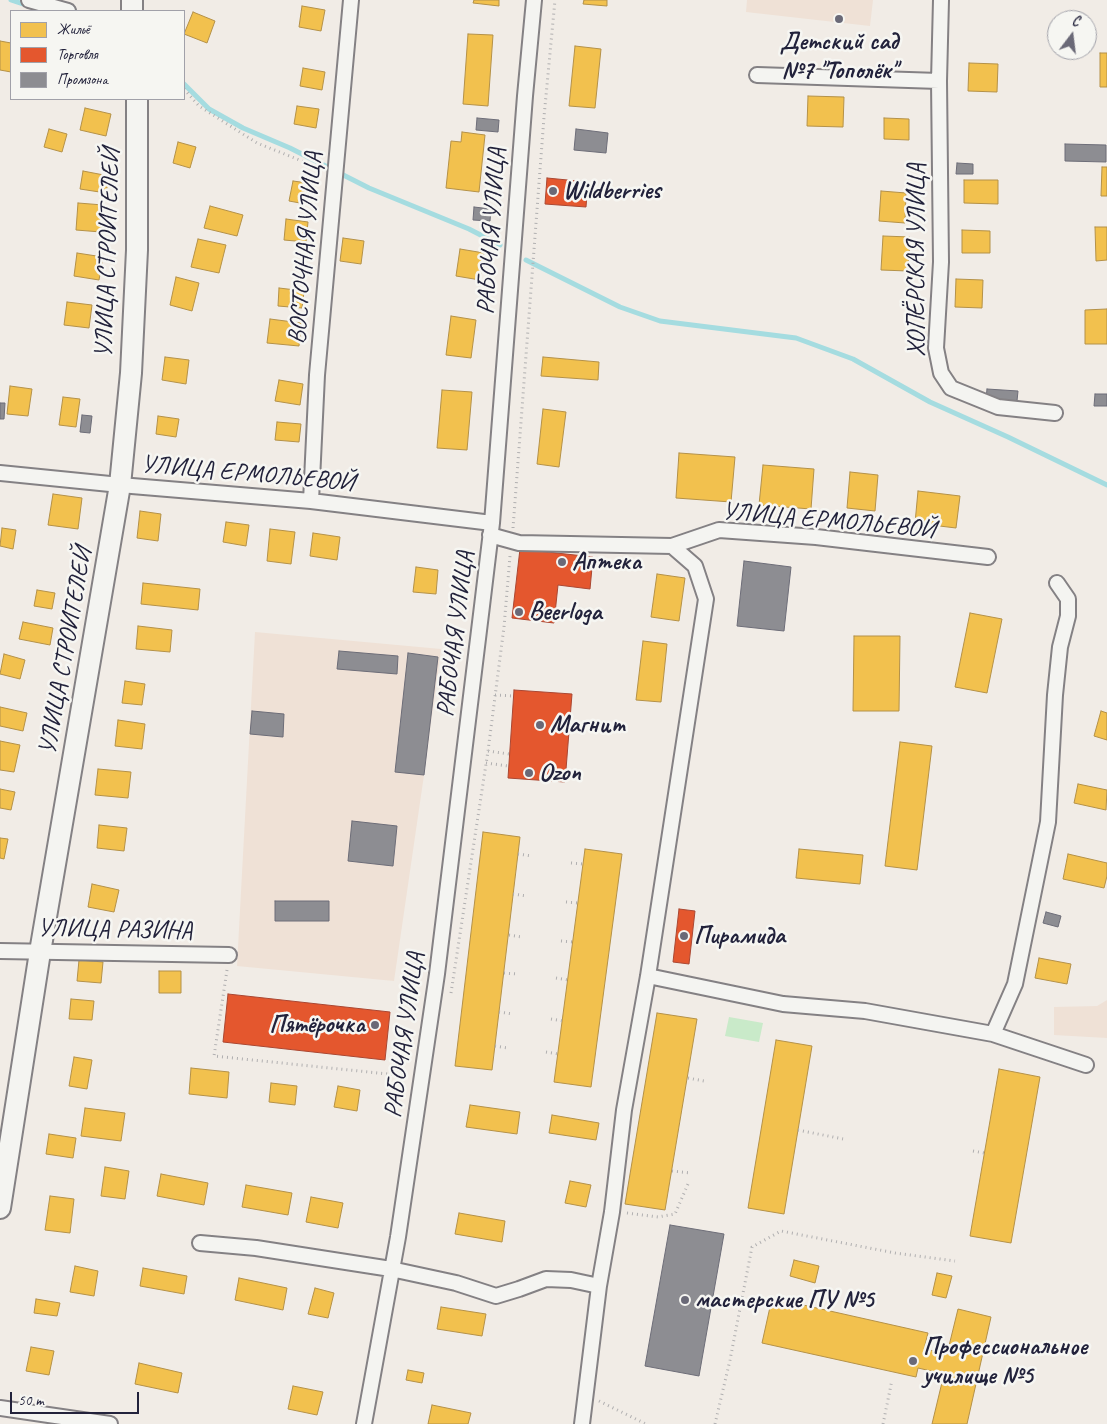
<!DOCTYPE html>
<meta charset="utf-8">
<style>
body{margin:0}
#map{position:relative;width:1107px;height:1424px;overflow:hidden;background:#f1ece6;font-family:Caveat,sans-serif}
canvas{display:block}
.legend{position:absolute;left:10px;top:10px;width:175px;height:90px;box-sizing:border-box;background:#f6f6f2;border:1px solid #a1a1a9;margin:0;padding:6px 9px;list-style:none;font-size:15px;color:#22223b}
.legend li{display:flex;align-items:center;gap:10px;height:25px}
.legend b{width:25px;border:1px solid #a1a1a9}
.north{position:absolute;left:1047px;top:10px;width:50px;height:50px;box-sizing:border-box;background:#f6f6f2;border:1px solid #a1a1a9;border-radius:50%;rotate:15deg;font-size:14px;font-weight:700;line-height:20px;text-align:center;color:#22223b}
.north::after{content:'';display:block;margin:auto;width:18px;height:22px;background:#6a6977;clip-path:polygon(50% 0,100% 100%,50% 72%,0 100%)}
.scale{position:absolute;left:10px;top:1392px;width:129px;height:22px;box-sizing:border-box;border:2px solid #22223b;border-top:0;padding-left:6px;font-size:15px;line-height:18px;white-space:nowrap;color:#22223b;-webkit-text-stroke:4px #f6f6f2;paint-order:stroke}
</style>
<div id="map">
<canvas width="1107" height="1424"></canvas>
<ul class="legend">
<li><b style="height:14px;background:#f2c14e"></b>Жильё</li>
<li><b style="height:14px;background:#e4572e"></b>Торговля</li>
<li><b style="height:14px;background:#8d8d92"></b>Промзона</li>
</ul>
<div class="north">С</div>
<div class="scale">50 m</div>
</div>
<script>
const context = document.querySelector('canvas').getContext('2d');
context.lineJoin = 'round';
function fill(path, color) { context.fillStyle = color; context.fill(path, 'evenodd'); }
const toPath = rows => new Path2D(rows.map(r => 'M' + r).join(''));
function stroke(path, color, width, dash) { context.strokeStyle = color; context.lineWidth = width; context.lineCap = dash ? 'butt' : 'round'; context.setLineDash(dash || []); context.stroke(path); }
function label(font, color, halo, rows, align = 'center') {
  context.font = font + ' Caveat,sans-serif'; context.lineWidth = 5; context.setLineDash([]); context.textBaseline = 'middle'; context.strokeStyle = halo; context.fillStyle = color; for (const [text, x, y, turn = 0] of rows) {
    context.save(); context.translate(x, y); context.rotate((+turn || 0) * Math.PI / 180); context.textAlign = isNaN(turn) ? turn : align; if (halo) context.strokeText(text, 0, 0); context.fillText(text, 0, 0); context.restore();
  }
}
fill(toPath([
 [747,0,873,0,870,26,746,12],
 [255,632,441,649,424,775,394,981,237,966],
 [1107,1000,1107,1038,1054,1035,1054,1007,1097,1006]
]), '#efe1d6');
fill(toPath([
 [729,1017,763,1023,759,1042,725,1036]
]), '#c9eac9');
const homes = toPath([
 [474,0,499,0,499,6,473,3,474,0],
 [584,0,607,0,607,6,583,4,584,0],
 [302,6,325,10,321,31,299,27,302,6],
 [193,12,215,21,207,43,184,34,193,12],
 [468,34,493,35,488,106,463,104,468,34],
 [0,41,11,43,11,72,0,70,0,41],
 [575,46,601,49,595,108,569,106,575,46],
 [1100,53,1107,53,1107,87,1100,87,1100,53],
 [969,63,998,64,997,92,968,91,969,63],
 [303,68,325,72,322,90,300,86,303,68],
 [808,96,844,97,843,127,807,126,808,96],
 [297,106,319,109,316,128,294,124,297,106],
 [85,108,111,114,106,136,80,130,85,108],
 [884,118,909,119,909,140,884,139,884,118],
 [49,129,67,134,62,152,44,147,49,129],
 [462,132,485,135,479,192,446,188,451,141,461,142,462,132],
 [178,142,196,147,190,168,173,163,178,142],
 [1102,167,1107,167,1107,196,1101,196,1102,167],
 [83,171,109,176,106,193,80,189,83,171],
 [964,180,998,180,998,204,964,203,964,180],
 [293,181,315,184,311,205,289,201,293,181],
 [881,191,906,193,905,223,879,221,881,191],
 [78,203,103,205,101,232,76,230,78,203],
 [210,206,243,215,237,236,204,228,210,206],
 [286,219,308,222,306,242,284,240,286,219],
 [1095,227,1107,227,1107,260,1096,261,1095,227],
 [962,230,990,231,990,253,962,253,962,230],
 [883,236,910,237,908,271,881,270,883,236],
 [343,238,364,241,361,264,340,261,343,238],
 [198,239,226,245,219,273,191,267,198,239],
 [460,249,484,253,480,280,456,276,460,249],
 [77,253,103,257,99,280,74,276,77,253],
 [176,277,199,283,192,311,170,305,176,277],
 [956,279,983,280,982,308,955,307,956,279],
 [279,288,304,291,302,308,278,306,279,288],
 [67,302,92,305,89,328,64,325,67,302],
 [1107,309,1107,344,1085,344,1085,310,1107,309],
 [451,316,476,320,471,358,446,355,451,316],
 [270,319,301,323,299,346,267,343,270,319],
 [165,357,189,360,186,384,162,380,165,357],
 [543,357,599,362,598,380,541,376,543,357],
 [279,380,303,384,300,405,275,401,279,380],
 [10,386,32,389,28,416,7,414,10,386],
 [442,390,472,392,467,450,437,448,442,390],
 [63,397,80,399,76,427,59,425,63,397],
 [543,409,566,412,559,467,537,464,543,409],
 [158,416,179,419,176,437,156,434,158,416],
 [277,422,301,424,299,442,275,440,277,422],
 [679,453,735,457,731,502,676,498,679,453],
 [763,465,814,469,811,509,759,505,763,465],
 [850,472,878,475,875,511,847,508,850,472],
 [918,491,960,496,956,528,915,523,918,491],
 [53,494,82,498,78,529,48,525,53,494],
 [140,511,161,514,158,541,137,538,140,511],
 [226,522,249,525,246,546,223,542,226,522],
 [2,528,16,530,13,549,0,546,2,528],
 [270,529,295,532,291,564,267,561,270,529],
 [313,533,340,537,337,560,310,556,313,533],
 [416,567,438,570,436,594,413,592,416,567],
 [657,574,685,578,679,621,651,617,657,574],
 [143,583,200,589,198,610,141,604,143,583],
 [37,590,55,593,52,609,34,606,37,590],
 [970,613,1002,619,987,693,955,687,970,613],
 [23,622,53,628,50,645,19,639,23,622],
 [138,626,172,630,170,652,136,649,138,626],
 [854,636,900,636,899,711,853,711,854,636],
 [643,641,667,644,661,702,636,700,643,641],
 [4,654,25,660,20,679,0,674,4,654],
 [125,681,145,684,142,705,122,703,125,681],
 [0,707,27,713,23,731,0,726,0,707],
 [1101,711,1107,713,1107,740,1094,736,1101,711],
 [118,720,145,724,142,749,115,746,118,720],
 [0,741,20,745,14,772,0,770,0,741],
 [900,742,932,746,917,870,885,866,900,742],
 [98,769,131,772,128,798,95,795,98,769],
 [1078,784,1107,790,1106,810,1074,803,1078,784],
 [0,789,15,792,11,810,0,808,0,789],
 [99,825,127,828,124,851,97,848,99,825],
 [483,832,520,837,492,1070,455,1066,483,832],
 [0,838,8,839,4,859,0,858,0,838],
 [585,849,622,854,591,1087,554,1082,585,849],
 [799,849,863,855,860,884,796,878,799,849],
 [1068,854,1107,863,1107,876,1104,888,1063,879,1068,854],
 [92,884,119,890,114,912,88,907,92,884],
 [1039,958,1071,964,1067,984,1035,978,1039,958],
 [79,960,103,962,101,983,77,981,79,960],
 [159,971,181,971,181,993,159,993,159,971],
 [71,999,94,1001,92,1020,69,1019,71,999],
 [657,1013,697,1019,665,1210,625,1204,657,1013],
 [776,1040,812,1046,784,1214,748,1208,776,1040],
 [74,1057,92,1060,87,1089,69,1086,74,1057],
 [191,1068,229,1072,227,1098,189,1094,191,1068],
 [999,1069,1040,1077,1011,1243,970,1236,999,1069],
 [271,1083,297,1086,295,1105,269,1102,271,1083],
 [338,1086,360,1090,357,1111,334,1107,338,1086],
 [470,1105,520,1112,517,1134,466,1127,470,1105],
 [85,1108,125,1113,121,1141,81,1136,85,1108],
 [552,1115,599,1123,596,1140,549,1133,552,1115],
 [49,1134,76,1138,73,1158,46,1154,49,1134],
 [105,1167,129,1171,125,1199,101,1196,105,1167],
 [161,1174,208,1183,204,1205,157,1196,161,1174],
 [570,1181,591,1185,586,1207,565,1203,570,1181],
 [246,1185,292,1193,288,1215,242,1207,246,1185],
 [50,1196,74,1199,70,1233,45,1230,50,1196],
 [311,1197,343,1203,338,1228,306,1222,311,1197],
 [459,1213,505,1221,502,1242,455,1234,459,1213],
 [794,1260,819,1266,815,1283,790,1276,794,1260],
 [75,1266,98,1271,94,1296,70,1292,75,1266],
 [143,1268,187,1276,184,1294,140,1286,143,1268],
 [937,1273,952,1276,946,1298,932,1295,937,1273],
 [239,1278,287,1288,283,1310,235,1300,239,1278],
 [315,1288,334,1293,328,1318,308,1314,315,1288],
 [772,1298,928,1333,924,1349,947,1354,958,1309,991,1317,967,1424,932,1424,944,1374,918,1368,916,1377,762,1343,772,1298],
 [36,1299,60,1303,57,1316,34,1313,36,1299],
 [441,1307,486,1314,482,1336,437,1329,441,1307],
 [31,1347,54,1351,49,1375,26,1371,31,1347],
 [139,1363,182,1373,178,1393,135,1384,139,1363],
 [408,1370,424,1373,422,1383,406,1380,408,1370],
 [293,1386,323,1392,317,1415,288,1409,293,1386],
 [432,1405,471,1413,468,1424,428,1424,432,1405]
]);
fill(homes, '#f2c14e');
stroke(homes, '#b49148', 1);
const shops = toPath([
 [547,178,588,182,586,207,545,204,547,178],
 [520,549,593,557,590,589,558,585,554,623,512,618,520,549],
 [514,690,572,694,565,782,508,778,514,690],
 [679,909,695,911,689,964,673,962,679,909],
 [228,994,390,1012,385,1060,223,1042,228,994]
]);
fill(shops, '#e4572e');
stroke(shops, '#aa4732', 1);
const industry = toPath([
 [477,118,499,120,498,132,476,130,477,118],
 [576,129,608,133,606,153,574,150,576,129],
 [1065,144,1106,145,1106,162,1065,161,1065,144],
 [957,163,973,164,973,174,956,174,957,163],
 [474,207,491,209,490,221,473,220,474,207],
 [987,389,1018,391,1017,401,986,399,987,389],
 [1095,394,1107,394,1107,406,1094,406,1095,394],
 [0,403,5,403,4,419,0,419,0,403],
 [82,415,92,416,90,433,80,432,82,415],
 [744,561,791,567,784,631,737,626,744,561],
 [339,651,398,656,397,674,337,669,339,651],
 [408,653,438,657,424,775,395,772,408,653],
 [252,711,284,714,283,737,250,734,252,711],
 [352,821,397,826,393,866,348,861,352,821],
 [275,901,329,901,329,921,275,921,275,901],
 [1046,912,1061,916,1058,927,1043,923,1046,912],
 [670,1225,724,1234,699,1376,645,1366,670,1225]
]);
fill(industry, '#8d8d92');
stroke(industry, '#6d6d78', 1);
stroke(toPath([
 [11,0,29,6],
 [184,84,209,109,243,128,290,148,369,188,469,229,500,245],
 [526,260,620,307,660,321,796,338,853,359,930,402,1008,437,1107,485]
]), '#a5dce0', 5);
const street = toPath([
 [29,0,68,11],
 [941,0,939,81,941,262,936,348,941,373,951,388,998,407,1055,413],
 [757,75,939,81],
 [0,473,120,485,311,501,492,523],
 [311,501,317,375,351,0],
 [490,535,519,543,672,546,719,530,816,537,988,557],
 [0,951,229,955],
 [648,976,783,1004,865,1011,993,1034,1086,1065],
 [993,1034,1015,984,1048,822,1055,695,1060,647,1068,616,1068,599,1057,583],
 [200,1243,256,1248,391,1269,456,1283,496,1296,519,1289,546,1279,571,1280,599,1286],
 [0,1408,110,1424],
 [364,1424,398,1237,437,974,482,606,492,523,525,96,534,0],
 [582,1424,599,1286,612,1212,624,1110,648,976,706,599,695,566,672,546]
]);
const secondary = toPath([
 [132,0,132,11],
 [0,1208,40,952,120,485,131,373,137,250,137,99]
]);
stroke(street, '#848184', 18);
stroke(secondary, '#848184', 24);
stroke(toPath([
 [184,89,199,106,257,143,322,169],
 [513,528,544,117,555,0],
 [495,695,513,696],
 [488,751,509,754],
 [486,763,508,766],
 [518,854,532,856],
 [571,863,583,864],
 [513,894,527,896],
 [566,902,578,903],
 [509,935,522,937],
 [561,941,573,942],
 [227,970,214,1056,407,1076],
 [504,973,517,974],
 [556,978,568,980],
 [451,993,488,751,504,627,510,556],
 [499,1012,513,1014],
 [551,1019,563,1021],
 [495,1046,508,1048],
 [546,1052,558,1054],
 [688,1078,704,1081],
 [798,1130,843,1139],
 [973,1151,984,1153],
 [672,1171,691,1173],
 [627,1213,658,1217,675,1214,688,1184],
 [599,1401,646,1424],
 [715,1424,730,1360,752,1247,781,1231,895,1253,955,1261],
 [883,1424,892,1380]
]), '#b0afb0', 3, [1, 4]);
stroke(street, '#f4f4f1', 14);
stroke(secondary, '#f4f4f1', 20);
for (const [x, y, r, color] of [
 [839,19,5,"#6a6977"],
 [553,191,5,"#6a6977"],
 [562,562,5,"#6a6977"],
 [519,612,5,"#6a6977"],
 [540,725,5,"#6a6977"],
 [529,773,5,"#6a6977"],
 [684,936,5,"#6a6977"],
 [375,1025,5,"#6a6977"],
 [685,1300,5,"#6a6977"],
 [913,1361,5,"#6a6977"]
]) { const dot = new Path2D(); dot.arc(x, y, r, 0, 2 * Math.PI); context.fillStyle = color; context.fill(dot); stroke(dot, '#f6f6f2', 2); }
label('bold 25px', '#22223b', '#f6f6f2', [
 ["Детский сад",839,42,"center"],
 ["№7 \"Тополёк\"",839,71,"center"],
 ["Wildberries",563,191],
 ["Аптека",572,562],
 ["Beerloga",529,612],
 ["Магнит",550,725],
 ["Ozon",539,773],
 ["Пирамида",694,936],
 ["Пятёрочка",365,1025,"right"],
 ["мастерские ПУ №5",695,1300],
 ["Профессиональное",923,1347],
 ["училище №5",923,1376]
], 'left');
label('25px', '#22223b', '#f6f6f2', [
 ["РАБОЧАЯ УЛИЦА",492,231,-86],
 ["ВОСТОЧНАЯ УЛИЦА",306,248,-85],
 ["УЛИЦА СТРОИТЕЛЕЙ",108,253,-88],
 ["ХОПЁРСКАЯ УЛИЦА",917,260,-90],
 ["УЛИЦА ЕРМОЛЬЕВОЙ",248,474,5],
 ["УЛИЦА ЕРМОЛЬЕВОЙ",829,521,5],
 ["РАБОЧАЯ УЛИЦА",456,634,-83],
 ["УЛИЦА СТРОИТЕЛЕЙ",66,651,-80],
 ["УЛИЦА РАЗИНА",115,930,1],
 ["РАБОЧАЯ УЛИЦА",405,1035,-82]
]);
</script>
